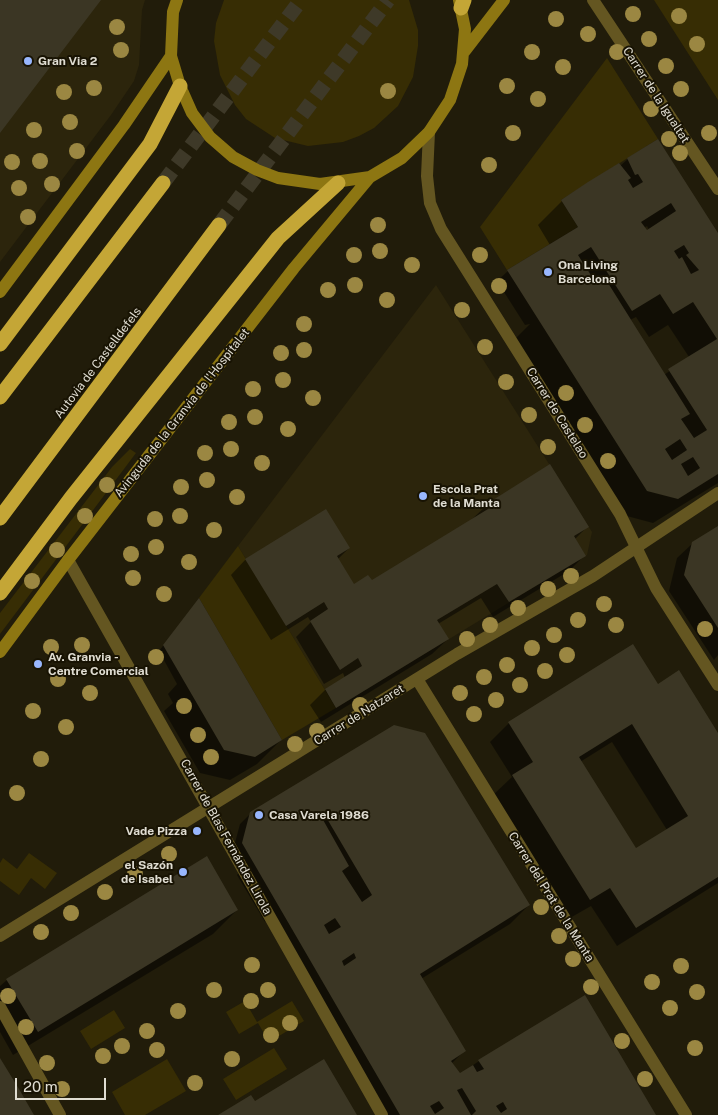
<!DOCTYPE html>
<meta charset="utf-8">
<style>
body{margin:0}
#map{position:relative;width:718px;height:1115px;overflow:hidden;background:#211c0a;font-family:"Public Sans",sans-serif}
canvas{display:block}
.scale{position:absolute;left:15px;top:1078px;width:91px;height:22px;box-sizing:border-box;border:2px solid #e0ddd2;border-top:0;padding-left:6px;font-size:15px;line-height:18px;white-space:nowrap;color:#e0ddd2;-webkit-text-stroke:4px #181303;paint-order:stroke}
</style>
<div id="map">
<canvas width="718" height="1115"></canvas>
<div class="scale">20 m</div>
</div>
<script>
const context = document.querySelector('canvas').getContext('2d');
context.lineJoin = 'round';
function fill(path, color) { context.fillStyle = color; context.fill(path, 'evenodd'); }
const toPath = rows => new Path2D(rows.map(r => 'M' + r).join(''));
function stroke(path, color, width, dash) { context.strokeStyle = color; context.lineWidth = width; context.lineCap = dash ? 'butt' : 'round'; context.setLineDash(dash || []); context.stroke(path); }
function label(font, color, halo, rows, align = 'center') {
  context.font = font + ' "Public Sans",sans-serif'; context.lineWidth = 4; context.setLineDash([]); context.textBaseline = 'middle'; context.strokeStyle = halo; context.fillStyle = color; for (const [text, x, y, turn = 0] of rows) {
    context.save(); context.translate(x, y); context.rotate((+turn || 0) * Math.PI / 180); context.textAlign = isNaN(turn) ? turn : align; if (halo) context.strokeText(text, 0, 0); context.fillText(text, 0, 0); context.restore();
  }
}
fill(toPath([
 [0,0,145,0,142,10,139,65,134,81,111,115,0,262],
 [436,285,592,532,587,555,336,708,238,546]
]), '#2c250c');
fill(toPath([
 [224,0,409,0,418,30,418,46,413,77,398,106,374,128,359,136,343,142,308,146,275,138,246,119,235,105,220,75,214,41,216,23],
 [654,0,718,0,718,100],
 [607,58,658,139,561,200,578,227,507,270,480,227],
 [130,449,136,453,0,634,0,613,112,467],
 [238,546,336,708,282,740,199,598],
 [29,853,57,873,45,889,31,878,19,895,0,881,0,863,3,858,17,869],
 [245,1001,257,1022,292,1001,304,1021,269,1042,258,1023,239,1034,226,1012],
 [114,1010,125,1028,91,1049,80,1031],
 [274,1048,287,1069,236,1100,223,1079],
 [167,1059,186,1091,145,1115,125,1115,112,1092]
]), '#372d04');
fill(toPath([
 [628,159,718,235,718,483,653,523,623,515,513,341,530,324,525,325,497,281,508,271,550,245,538,225,562,201,619,165,620,166],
 [647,226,649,230,646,232,644,228],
 [636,317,649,337,668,325,689,357,664,375,630,320],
 [549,466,587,527,575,539,585,555,569,571,493,617,481,598,438,624,448,639,432,654,321,722,310,705,325,690,345,678,343,673,324,684,296,637,311,622,308,617,271,640,231,575,246,559,349,548,337,560,353,586,371,582,470,521,486,506],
 [718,528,718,655,714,660,669,591,677,558,693,543],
 [199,600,281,740,257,764,230,780,200,773,164,711,173,703,168,694,177,684,159,651],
 [658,686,718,735,718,883,617,946,591,906,570,918,493,795,512,777,490,742,509,723],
 [612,742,667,830,636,850,580,762],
 [395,726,529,905,510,924,421,979,464,1051,451,1064,460,1074,479,1061,654,1115,383,1115,270,919,265,922,237,875,245,866,232,854,240,824,251,813],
 [237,910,213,934,13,1055,0,1032,0,986,7,980]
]), '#0007');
fill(toPath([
 [0,0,101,0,0,133],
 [658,139,718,233,718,474,678,499,647,491,507,270,578,227,561,200,588,182,619,163,631,178,628,180,633,188,643,182,638,174,635,175,627,158],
 [671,203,676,211,647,230,641,222],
 [684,245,689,253,686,255,699,270,691,274,682,257,679,259,674,251],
 [591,247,632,311,660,294,673,314,693,302,717,339,668,369,707,430,694,438,681,419,690,414,603,275,594,280,578,255],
 [680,439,687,450,672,460,665,449],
 [693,457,700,468,688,476,681,464],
 [550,464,589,527,574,536,586,556,509,602,497,584,437,620,449,639,336,708,325,689,362,666,358,658,340,670,310,621,328,609,324,602,286,626,245,559,326,509,350,548,337,556,354,584,368,575,372,580,488,509,485,505],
 [718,526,718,628,684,575,692,542],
 [199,598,282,740,255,757,224,750,163,645],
 [633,644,658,684,679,670,718,733,718,877,636,928,610,888,590,900,512,775,533,762,508,722],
 [632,724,688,816,636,848,579,757],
 [394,725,425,733,530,905,420,974,466,1051,451,1061,460,1073,473,1065,477,1072,484,1069,478,1060,585,995,656,1115,472,1115,476,1111,462,1088,457,1090,471,1115,400,1115,242,843,250,812],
 [326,817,372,895,362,902,342,871,349,866,322,818],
 [335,918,341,927,329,934,324,925],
 [354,953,356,958,344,966,342,961],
 [439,1101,444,1108,435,1114,430,1106],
 [503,1102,507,1109,501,1113,496,1106],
 [207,856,238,910,38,1032,6,979],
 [0,1058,19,1089,34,1115,0,1115],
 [324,1059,357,1115,218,1115,251,1095,255,1101]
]), '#3b3624');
stroke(toPath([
 [163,183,301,0],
 [219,225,388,0]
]), '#3e3928', 15, [15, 8]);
stroke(toPath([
 [593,0,718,189],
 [429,132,427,176,430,203,441,229,620,514,656,588,718,685],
 [68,560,382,1115],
 [417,679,686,1115],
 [0,936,457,654,593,576,718,493],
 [0,1007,60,1115]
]), '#645621', 12);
stroke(toPath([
 [177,0,173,12,171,56,180,86,192,113,210,137,233,157,257,170,278,178,320,184,370,177,402,158,429,132,450,100,462,64,465,29,459,0],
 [464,52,504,0],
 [0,292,124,125,171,56],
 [0,652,68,560,294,268,370,177]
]), '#8d7612', 12);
stroke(toPath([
 [461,8,464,0],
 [0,344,150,144,180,86],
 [0,397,163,183],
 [0,518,219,225],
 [0,593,71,498,278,238,338,183]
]), '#c4a636', 15);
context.fillStyle = '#9b8742';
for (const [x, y] of [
 [633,14],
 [679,16],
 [556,19],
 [117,27],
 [588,34],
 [649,39],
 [697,44],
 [121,50],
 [532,52],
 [617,52],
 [666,66],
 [563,67],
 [507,86],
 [94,88],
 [681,89],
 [388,91],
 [64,92],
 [538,99],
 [651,109],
 [70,122],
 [34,130],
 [513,133],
 [709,133],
 [669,139],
 [77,151],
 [680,153],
 [40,161],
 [12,162],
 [489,165],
 [52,184],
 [19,188],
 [28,217],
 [378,225],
 [380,251],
 [354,255],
 [480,255],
 [412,265],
 [355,285],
 [499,286],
 [328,290],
 [387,300],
 [462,310],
 [304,324],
 [485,347],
 [304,350],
 [281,353],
 [283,380],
 [506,382],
 [253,389],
 [566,393],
 [313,398],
 [529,415],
 [255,417],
 [229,422],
 [585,425],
 [288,429],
 [548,447],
 [231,449],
 [205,453],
 [608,461],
 [262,463],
 [207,480],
 [107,485],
 [181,487],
 [237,497],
 [85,516],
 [180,516],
 [155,519],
 [214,530],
 [156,547],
 [57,550],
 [131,554],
 [189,562],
 [571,576],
 [133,578],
 [32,581],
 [548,589],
 [164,594],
 [604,604],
 [518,608],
 [578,620],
 [490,625],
 [616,625],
 [705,629],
 [554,635],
 [467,639],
 [82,645],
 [51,647],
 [532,648],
 [567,655],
 [156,657],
 [507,665],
 [545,671],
 [484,677],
 [58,679],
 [520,685],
 [90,693],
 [460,693],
 [496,700],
 [360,705],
 [184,706],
 [33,711],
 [474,714],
 [66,727],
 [317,731],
 [198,735],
 [295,744],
 [211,757],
 [41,759],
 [17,793],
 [169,854],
 [135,874],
 [105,892],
 [541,907],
 [71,913],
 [41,932],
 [559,936],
 [573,959],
 [252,965],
 [681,966],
 [652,982],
 [591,987],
 [214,990],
 [268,990],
 [697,992],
 [8,996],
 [251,1001],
 [670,1008],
 [178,1011],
 [290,1023],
 [26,1027],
 [147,1031],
 [271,1035],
 [622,1041],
 [122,1046],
 [695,1048],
 [157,1050],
 [103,1056],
 [232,1059],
 [47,1063],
 [645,1079],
 [195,1083],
 [62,1089]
]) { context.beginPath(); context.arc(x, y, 8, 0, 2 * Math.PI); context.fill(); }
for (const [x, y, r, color] of [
 [28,61,5,"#98b6fd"],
 [548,272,5,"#98b6fd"],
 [423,496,5,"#98b6fd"],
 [38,664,5,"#98b6fd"],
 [259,815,5,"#98b6fd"],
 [197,831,5,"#98b6fd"],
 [183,872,5,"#98b6fd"]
]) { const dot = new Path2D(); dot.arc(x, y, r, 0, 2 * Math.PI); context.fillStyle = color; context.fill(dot); stroke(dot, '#181303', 2); }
label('bold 12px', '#e0ddd2', '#181303', [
 ["Gran Via 2",38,61],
 ["Ona Living",558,265],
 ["Barcelona",558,279],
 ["Escola Prat",433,489],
 ["de la Manta",433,503],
 ["Av. Granvia -",48,657],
 ["Centre Comercial",48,671],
 ["Casa Varela 1986",269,815],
 ["Vade Pizza",187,831,"right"],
 ["el Sazón",173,865,"right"],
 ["de Isabel",173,879,"right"]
], 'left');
label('12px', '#e0ddd2', '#181303', [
 ["Carrer de la Igualtat",656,95,57],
 ["Autovia de Castelldefels",98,363,-53],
 ["Avinguda de la Granvia de l'Hospitalet",182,413,-52],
 ["Carrer de Castelao",557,413,58],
 ["Carrer de Natzaret",359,715,-32],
 ["Carrer de Blas Fernández Lirola",226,837,61],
 ["Carrer del Prat de la Manta",551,897,58]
]);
</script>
